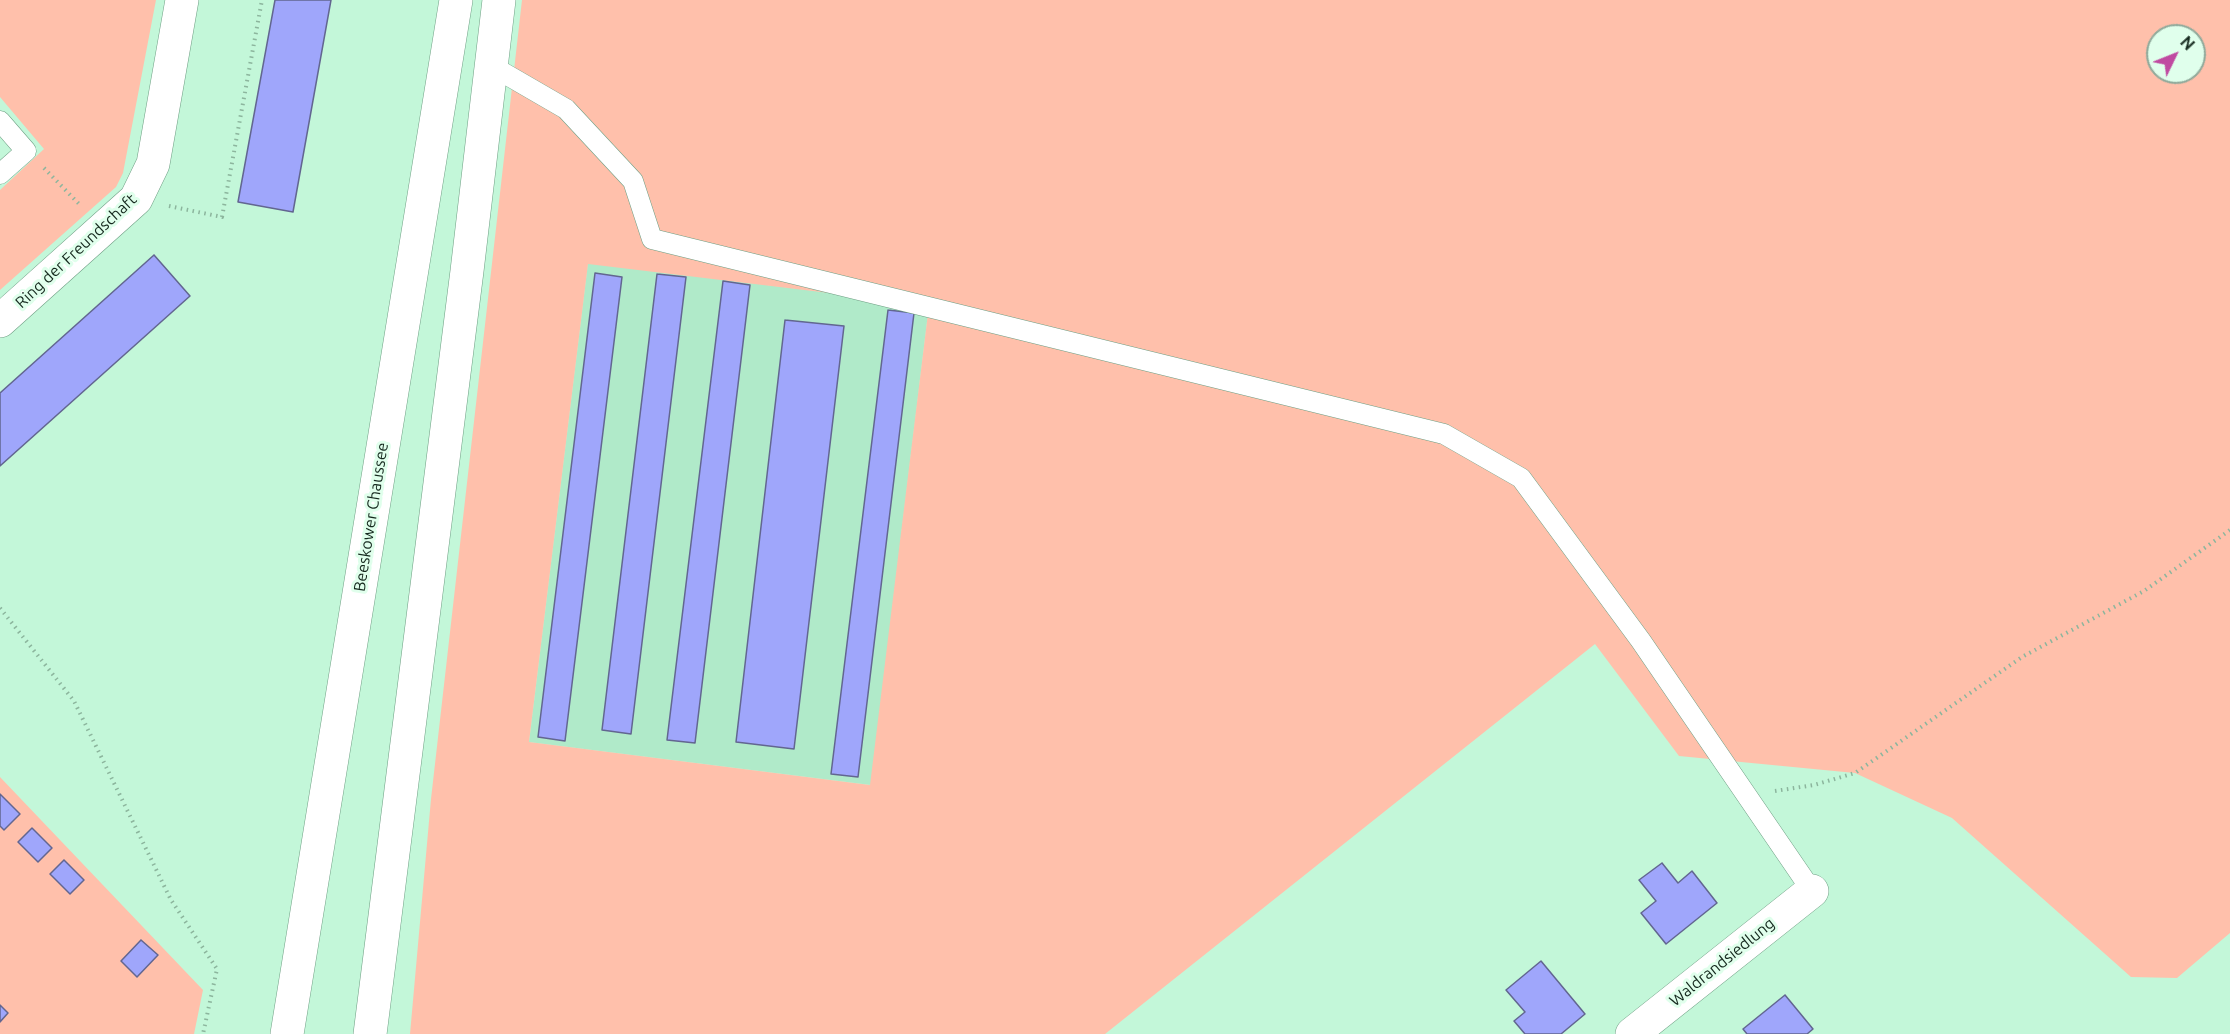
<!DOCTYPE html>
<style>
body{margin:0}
#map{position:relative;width:2230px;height:1034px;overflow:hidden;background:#c3f7d9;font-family:Ubuntu,sans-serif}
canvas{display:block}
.north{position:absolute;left:2146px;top:24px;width:60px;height:60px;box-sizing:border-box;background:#e0ffec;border:2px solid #8fa99a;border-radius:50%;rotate:47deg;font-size:16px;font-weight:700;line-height:24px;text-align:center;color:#15291e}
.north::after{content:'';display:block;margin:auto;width:21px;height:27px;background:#c04aa1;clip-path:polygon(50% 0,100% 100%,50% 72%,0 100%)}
</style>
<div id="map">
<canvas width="2230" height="1034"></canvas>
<div class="north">N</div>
</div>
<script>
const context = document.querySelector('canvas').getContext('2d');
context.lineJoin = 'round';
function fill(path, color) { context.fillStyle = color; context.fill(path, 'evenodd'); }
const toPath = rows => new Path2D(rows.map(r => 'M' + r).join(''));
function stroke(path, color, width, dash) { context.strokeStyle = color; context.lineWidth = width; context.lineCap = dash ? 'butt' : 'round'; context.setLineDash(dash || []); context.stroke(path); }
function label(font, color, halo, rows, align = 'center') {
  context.font = font + ' Ubuntu,sans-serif'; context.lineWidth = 6; context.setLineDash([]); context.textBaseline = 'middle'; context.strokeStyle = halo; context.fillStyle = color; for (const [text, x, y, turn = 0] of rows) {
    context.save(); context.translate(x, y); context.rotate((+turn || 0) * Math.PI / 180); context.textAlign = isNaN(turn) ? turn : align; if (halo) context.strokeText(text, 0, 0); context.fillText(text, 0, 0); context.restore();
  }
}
fill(toPath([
 [588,263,929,305,871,785,529,742]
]), '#b0eac9');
fill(toPath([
 [0,0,156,0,123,173,116,187,0,290,0,190,44,149,0,97],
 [522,0,2230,0,2230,933,2177,978,2131,977,1952,818,1855,773,1679,756,1595,644,1105,1034,410,1034,431,799],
 [2158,36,2194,36,2194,72,2158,72],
 [588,264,929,305,870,785,529,742],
 [0,777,203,990,194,1034,0,1034]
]), '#ffc0ab');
const building = toPath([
 [275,0,331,0,293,212,238,202,275,0],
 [154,255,190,296,0,466,0,393,154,255],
 [595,273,622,277,565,741,538,737,595,273],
 [657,274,686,277,631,734,602,730,657,274],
 [723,281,750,285,695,743,667,740,723,281],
 [888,310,914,313,858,777,831,774,888,310],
 [785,320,844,326,794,749,736,742,785,320],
 [0,794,20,814,4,830,0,826,0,794],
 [32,828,52,848,38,862,18,842,32,828],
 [64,860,84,880,70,894,50,874,64,860],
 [1662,863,1678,883,1692,871,1717,903,1666,944,1641,913,1656,901,1639,880,1662,863],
 [141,940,158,955,137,977,121,961,141,940],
 [1541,961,1585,1014,1561,1034,1525,1034,1514,1021,1525,1012,1506,990,1541,961],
 [1785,995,1813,1029,1807,1034,1747,1034,1743,1029,1785,995],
 [0,1005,8,1013,0,1022,0,1005]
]);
fill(building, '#9fa6fb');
stroke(building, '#626690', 1.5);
const lane = toPath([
 [490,65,566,109,633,181,652,239,1444,434,1521,478,1641,641,1812,891],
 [0,121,26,151,0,174]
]);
const street = toPath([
 [0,321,136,199,153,164,182,0],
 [287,1034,456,0],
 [370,1034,467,271,499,0],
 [1632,1034,1812,891]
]);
stroke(lane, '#6f9f84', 21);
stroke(street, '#6f9f84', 34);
stroke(toPath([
 [44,168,81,206],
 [169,206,222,217,262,0],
 [0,608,74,701,171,900,217,969,203,1034],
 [1775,791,1814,785,1855,773,2022,657,2144,591,2230,530]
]), '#8cb59d', 4, [1.5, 4.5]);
stroke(lane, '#fff', 20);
stroke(street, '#fff', 33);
label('16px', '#15291e', '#e0ffec', [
 ["Ring der Freundschaft",76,251,-43],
 ["Beeskower Chaussee",371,517,-81],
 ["Waldrandsiedlung",1722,962,-39]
]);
</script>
